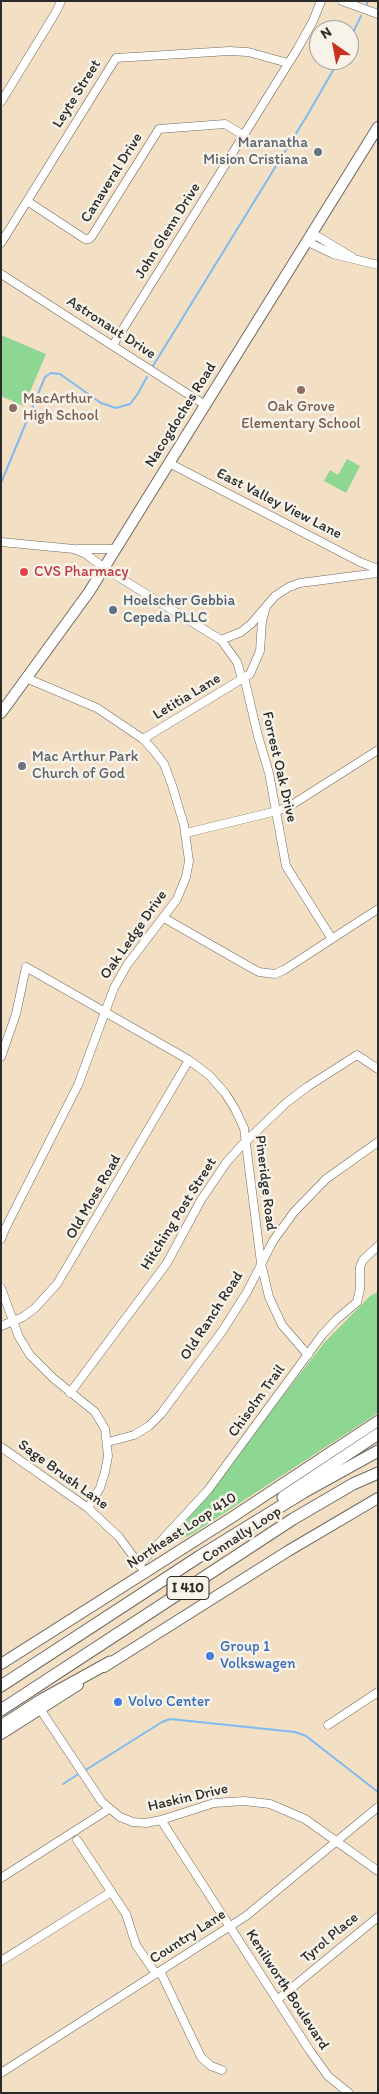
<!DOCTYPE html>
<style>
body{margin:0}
#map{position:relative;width:379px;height:2094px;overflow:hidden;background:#f3dfc4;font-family:Itim,sans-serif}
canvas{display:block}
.frame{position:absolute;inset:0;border:2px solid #2b2b2b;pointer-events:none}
.north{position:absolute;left:309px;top:20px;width:50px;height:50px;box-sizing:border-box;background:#f7f3e8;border:1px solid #a5a39c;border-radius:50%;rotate:327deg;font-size:14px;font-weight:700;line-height:20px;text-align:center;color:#2b2b2b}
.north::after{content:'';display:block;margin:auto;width:18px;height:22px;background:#c8321e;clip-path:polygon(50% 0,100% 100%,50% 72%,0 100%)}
</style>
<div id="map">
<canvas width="379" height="2094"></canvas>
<div class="frame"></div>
<div class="north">N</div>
</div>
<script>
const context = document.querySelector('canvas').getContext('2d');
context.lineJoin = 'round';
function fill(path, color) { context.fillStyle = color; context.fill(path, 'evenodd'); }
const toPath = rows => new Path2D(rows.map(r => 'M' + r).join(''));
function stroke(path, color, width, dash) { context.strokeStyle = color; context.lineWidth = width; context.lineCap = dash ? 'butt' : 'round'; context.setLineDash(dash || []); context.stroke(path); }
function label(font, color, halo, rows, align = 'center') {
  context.font = font + ' Itim,sans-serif'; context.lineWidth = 5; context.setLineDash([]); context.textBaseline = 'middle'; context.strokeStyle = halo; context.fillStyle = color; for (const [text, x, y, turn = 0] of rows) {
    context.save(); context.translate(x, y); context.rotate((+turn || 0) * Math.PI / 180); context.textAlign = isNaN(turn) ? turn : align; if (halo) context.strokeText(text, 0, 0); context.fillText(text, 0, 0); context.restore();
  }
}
fill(toPath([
 [1,335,46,354,24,406,1,396],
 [347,459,360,466,346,493,324,481,330,470,338,475],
 [378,1292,378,1413,192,1534,167,1545,324,1343,370,1296]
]), '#8ed792');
stroke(toPath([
 [367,4,367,1],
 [349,41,361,16],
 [153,366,308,114,339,60],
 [1,483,45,377,51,373,60,374,101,403,116,408,130,404,137,395,147,377],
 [84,1771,162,1722,170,1719,295,1732,306,1736,378,1792],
 [63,1784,80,1773]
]), '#7fbaf1', 2);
const minor = toPath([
 [342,1,378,14],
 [1,102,56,12,61,1],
 [27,201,85,239,89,239,92,236,159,129,225,124,243,135],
 [1,243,116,58,229,51,248,52,288,63],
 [352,257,317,236,309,238,312,244,333,254,378,265],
 [1,274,205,405],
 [113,345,298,48,313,21,321,1],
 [169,463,360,562,378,569],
 [1,542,74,549,86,554,104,568,221,640,237,662,242,679],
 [78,549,116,549],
 [221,640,241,632,251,624,275,596,289,587,300,583,378,573],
 [244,677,258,736,269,773,286,866,332,939],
 [143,739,250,674,260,651,262,621,266,607],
 [186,833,277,811,290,806,378,750],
 [164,918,248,966,259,972,275,974,284,970,378,909],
 [1,1057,16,1014,26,967,189,1060,209,1075,225,1093,235,1109,244,1128,261,1263,269,1297,282,1325,308,1355],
 [1,1239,5,1229,78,1085,114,988,127,965,177,899,186,877,189,861,184,825,172,785,164,764,154,751,143,739,97,708,26,678],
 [1,1288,19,1337,30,1355,53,1378,95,1412,105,1429,108,1456,105,1472,100,1488,88,1508],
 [1,1326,23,1317,35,1308,57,1284,189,1060],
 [70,1393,167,1263,201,1200,226,1163,241,1146,286,1103,307,1087,357,1055,378,1069],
 [108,1442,134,1435,149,1426,161,1414,223,1330,247,1292,273,1241,294,1212,326,1179,378,1142],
 [1,1447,88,1508,119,1537,141,1567],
 [139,1565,208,1490,322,1335,336,1320,357,1302,360,1289,360,1267,363,1260,378,1246],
 [40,1709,102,1802,120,1817,133,1822,146,1823,161,1820,214,1803,244,1801,270,1804,305,1819,378,1871],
 [328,1725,378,1692],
 [161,1820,310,2051,328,2076,349,2093],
 [77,1840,126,1914,136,1945,156,1974],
 [1,1878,109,1809],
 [1,1961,111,1892],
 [160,1971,201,2057,211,2066,222,2070],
 [277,2000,378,1917],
 [1,2073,246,1916,378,1807]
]);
const major = toPath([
 [1,713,89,592,378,127],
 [1,1664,234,1516,378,1421],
 [104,1667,288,1551,378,1498],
 [1,1734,78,1685]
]);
const highway = toPath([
 [283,1497,378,1434],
 [1,1686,200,1556,304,1492,378,1451],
 [1,1710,293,1519,353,1484,378,1473],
 [1,1726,43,1699,110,1662]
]);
stroke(minor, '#716a61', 9);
stroke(major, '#716a61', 12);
stroke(highway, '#716a61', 13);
stroke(minor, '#fff', 8);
stroke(major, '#fff', 10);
stroke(highway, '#fff', 11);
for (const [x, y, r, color] of [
 [318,152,5,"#6b7280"],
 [301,390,5,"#8d6e63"],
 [13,408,5,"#8d6e63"],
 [24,572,5,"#e0444e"],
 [113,610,5,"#5c6f8a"],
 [22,766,5,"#6b7280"],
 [210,1656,5,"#3f7fe0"],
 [118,1702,5,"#3f7fe0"]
]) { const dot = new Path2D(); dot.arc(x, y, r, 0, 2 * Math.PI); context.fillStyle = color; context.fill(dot); stroke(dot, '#f7f3e8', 2); }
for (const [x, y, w] of [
 [188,1588,42]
]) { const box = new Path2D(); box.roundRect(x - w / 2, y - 11.5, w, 23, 4); context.fillStyle = '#f7f3e8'; context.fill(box); stroke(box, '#2b2b2b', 1); }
label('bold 14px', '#2b2b2b', null, [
 ["I 410",188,1588]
]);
label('15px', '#2b2b2b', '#f7f3e8', [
 ["Leyte Street",77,94,-58],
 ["Canaveral Drive",112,178,-58],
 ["John Glenn Drive",168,231,-58],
 ["Astronaut Drive",111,328,33],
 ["Nacogdoches Road",181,415,-58],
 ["East Valley View Lane",279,504,27],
 ["Letitia Lane",187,697,-31],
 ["Forrest Oak Drive",279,767,77],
 ["Oak Ledge Drive",134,935,-55],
 ["Pineridge Road",265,1183,83],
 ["Old Moss Road",94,1197,-60],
 ["Hitching Post Street",179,1214,-58],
 ["Old Ranch Road",212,1316,-57],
 ["Chisolm Trail",257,1401,-54],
 ["Sage Brush Lane",63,1475,36],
 ["Northeast Loop 410",182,1531,-33],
 ["Connally Loop",242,1535,-33],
 ["Haskin Drive",188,1798,-13],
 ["Country Lane",188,1937,-33],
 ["Tyrol Place",330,1938,-40],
 ["Kenilworth Boulevard",287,1990,57]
]);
label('15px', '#5b616d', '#f7f3e8', [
 ["Maranatha",308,143],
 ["Mision Cristiana",308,160],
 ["Mac Arthur Park",32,757,"left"],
 ["Church of God",32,774,"left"]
], 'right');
label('15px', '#785e54', '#f7f3e8', [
 ["MacArthur",23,399],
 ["High School",23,416],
 ["Oak Grove",301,407,"center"],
 ["Elementary School",301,424,"center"]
], 'left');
label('15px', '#be3a42', '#f7f3e8', [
 ["CVS Pharmacy",34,572]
], 'left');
label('15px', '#4e5e75', '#f7f3e8', [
 ["Hoelscher Gebbia",123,601],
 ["Cepeda PLLC",123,618]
], 'left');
label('15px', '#366cbe', '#f7f3e8', [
 ["Group 1",220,1647],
 ["Volkswagen",220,1664],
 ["Volvo Center",128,1702]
], 'left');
</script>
